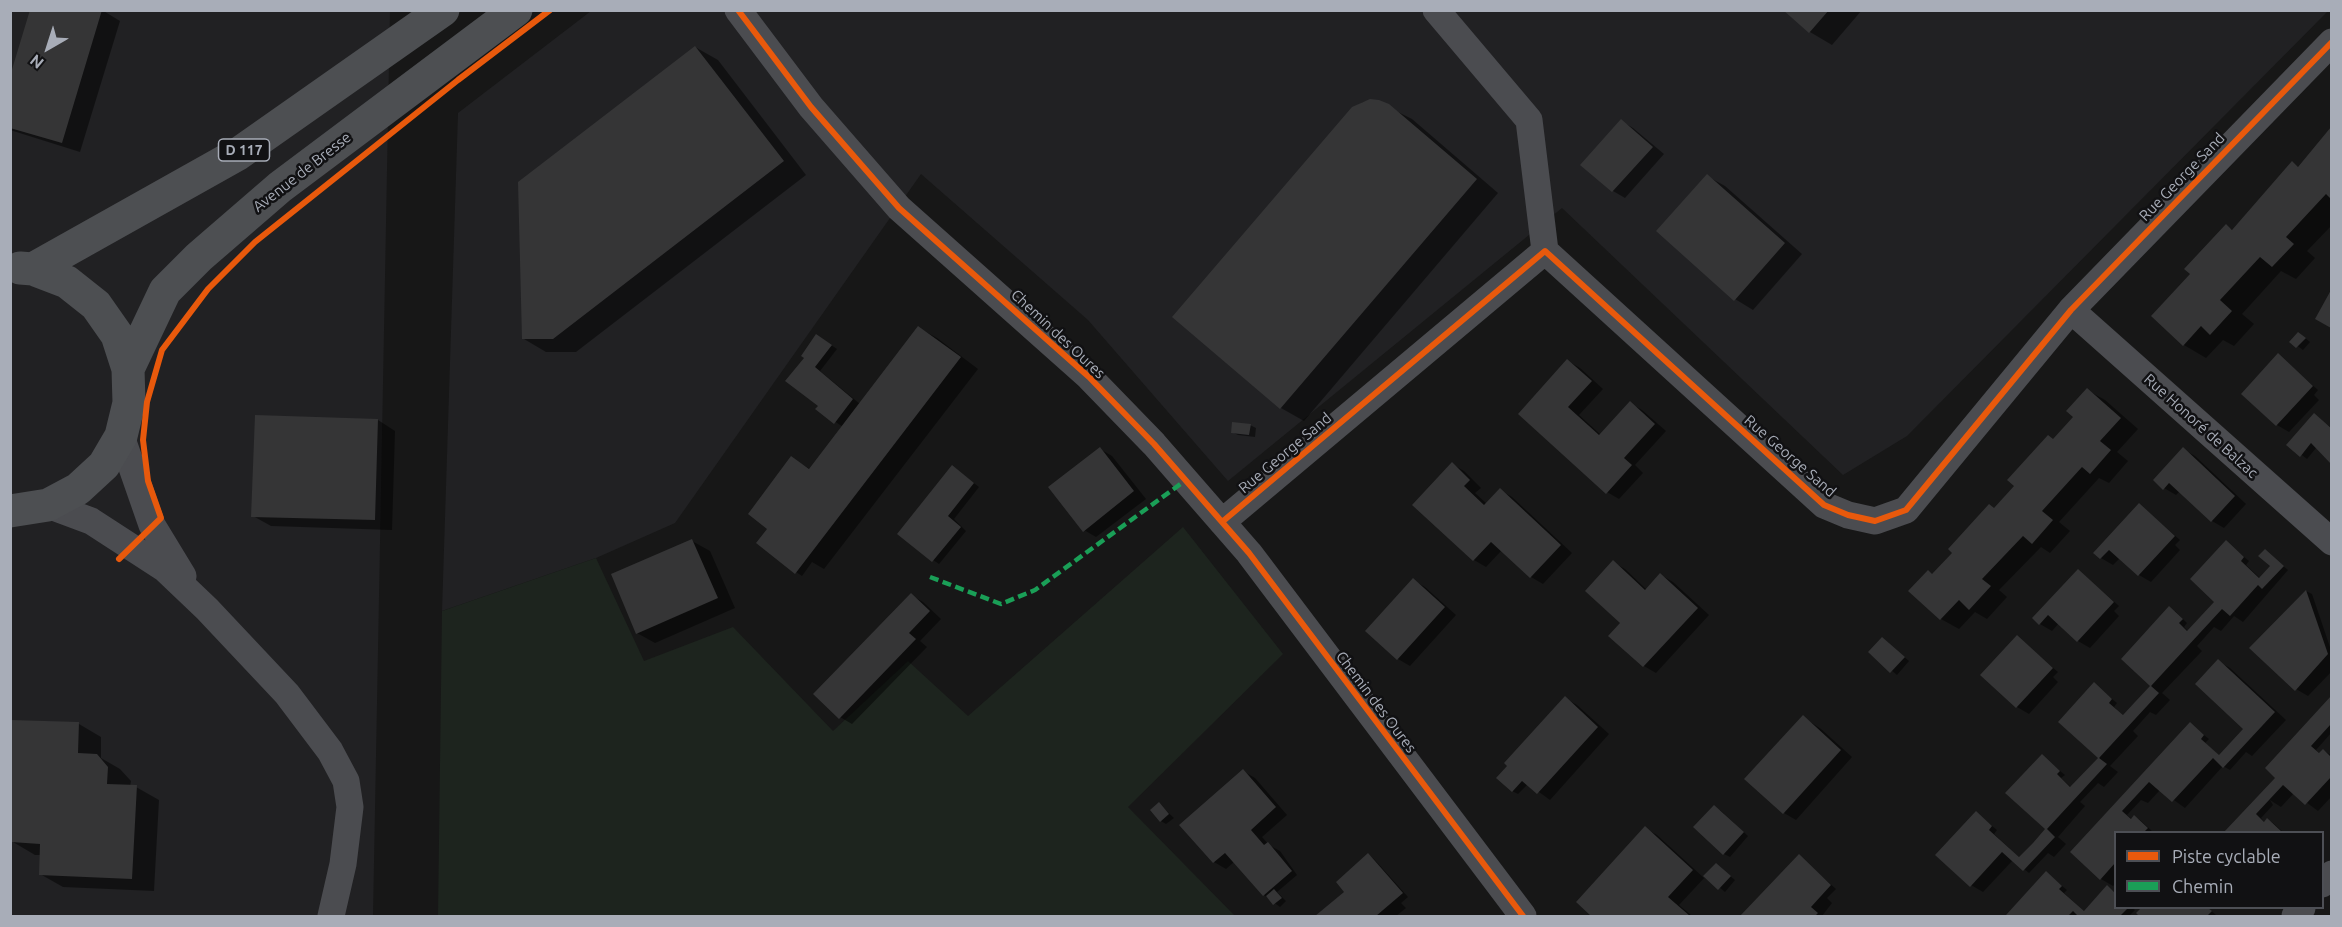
<!DOCTYPE html>
<meta charset="utf-8">
<style>
body{margin:0}
#map{position:relative;width:2342px;height:927px;overflow:hidden;background:#171717;font-family:Ubuntu,sans-serif}
canvas{display:block}
.frame{position:absolute;inset:0;border:12px solid #a8adb8;pointer-events:none}
.legend{position:absolute;left:2114px;top:831px;width:210px;height:78px;box-sizing:border-box;background:#111113;border:2px solid #4d4f55;margin:0;padding:8px 10px;list-style:none;font-size:18px;color:#a8adb8}
.legend li{display:flex;align-items:center;gap:12px;height:30px}
.legend b{width:30px;border:2px solid #4d4f55}
.north{position:absolute;left:18px;top:18px;width:60px;height:60px;-webkit-text-stroke:4px #111113;paint-order:stroke;rotate:219deg;font-size:16px;font-weight:700;line-height:24px;text-align:center;color:#a8adb8}
.north::after{content:'';display:block;margin:auto;width:21px;height:27px;background:#a8adb8;clip-path:polygon(50% 0,100% 100%,50% 72%,0 100%)}
</style>
<div id="map">
<canvas width="2342" height="927"></canvas>
<div class="frame"></div>
<ul class="legend">
<li><b style="height:8px;background:#e8590c"></b>Piste cyclable</li>
<li><b style="height:8px;background:#1a9f57"></b>Chemin</li>
</ul>
<div class="north">N</div>
</div>
<script>
const g = document.querySelector('canvas').getContext('2d');
g.lineJoin = 'round';
function fillPath(path, color) {
  g.fillStyle = color;
  g.fill(path, 'evenodd');
}
function shape(rows) {
  const path = new Path2D();
  for (const r of rows) {
    path.moveTo(r[0], r[1]);
    for (let i = 2; i < r.length; i += 2) path.lineTo(r[i], r[i + 1]);
  }
  return path;
}
function strokePath(path, color, width, dash) {
  g.strokeStyle = color;
  g.lineWidth = width;
  g.lineCap = dash ? 'butt' : 'round';
  g.setLineDash(dash || []);
  g.stroke(path);
}
function drawText(font, color, halo, rows, align = 'center') {
  g.font = font + ' Ubuntu,sans-serif';
  g.lineWidth = 5;
  g.setLineDash([]);
  g.textBaseline = 'middle';
  g.strokeStyle = halo;
  g.fillStyle = color;
  for (const [text, x, y, turn = 0] of rows) {
    g.save();
    g.translate(x, y);
    g.rotate((+turn || 0) * Math.PI / 180);
    g.textAlign = isNaN(turn) ? turn : align;
    if (halo) g.strokeText(text, 0, 0);
    g.fillText(text, 0, 0);
    g.restore();
  }
}
const built = shape([
 [10,11,390,11,373,916,11,916],
 [591,11,2328,11,1907,436,1843,475,1562,208,1228,481,1088,320,921,174,675,523,596,558,442,611,458,113]
]);
const green = shape([
 [1183,527,1283,654,1128,807,1235,916,438,916,442,611,596,558,644,661,733,627,833,731,908,661,968,716]
]);
const shadow = shape([
 [32,10,102,10,120,21,80,152,10,130,10,82],
 [1785,10,1862,10,1832,45,1810,32],
 [695,47,718,60,806,175,576,352,546,352,524,339],
 [1376,101,1412,119,1498,193,1304,421,1281,408,1353,108,1363,102],
 [1621,121,1633,128,1664,154,1625,198,1613,191,1582,165],
 [2332,129,2332,225,2307,251,2315,258,2296,279,2281,271,2242,314,2254,324,2234,346,2223,340,2206,358,2184,345,2192,274,2226,226,2233,230,2292,163,2299,168],
 [1707,176,1725,186,1802,254,1753,310,1735,299],
 [919,328,937,338,978,369,824,569,812,562,802,576,796,572,769,529,791,458,810,469,843,427,817,409,820,406,806,358,822,339,837,349,820,371,860,404],
 [2304,337,2310,342,2303,350,2291,341],
 [2278,355,2318,390,2314,395,2319,400,2289,432,2277,425,2243,394],
 [1568,361,1580,368,1603,389,1579,415,1601,435,1630,403,1642,410,1666,431,1635,465,1643,473,1619,499,1607,492,1520,414],
 [2087,390,2105,400,2138,429,2117,452,2128,461,2109,483,2099,478,2059,522,2070,531,2050,553,2041,547,1999,590,2007,597,1987,619,1975,612,1959,629,1941,619,1910,591,1933,575,1994,509,2075,417],
 [2314,415,2332,428,2332,462,2316,448,2307,459,2289,445],
 [378,420,395,431,392,530,271,526,253,516],
 [1250,425,1256,428,1255,437,1238,435,1232,432],
 [1100,449,1112,456,1146,499,1096,537,1084,530],
 [2183,449,2195,456,2246,504,2224,528,2212,521,2180,491,2176,495,2164,488],
 [1452,464,1464,471,1481,488,1475,493,1487,504,1500,490,1512,497,1572,553,1543,584,1531,577,1502,550,1486,567,1474,560],
 [953,467,979,487,954,519,966,531,939,564,920,551],
 [2140,505,2180,540,2175,545,2180,550,2151,582,2139,575,2120,558,2113,565,2101,558],
 [692,541,710,551,735,608,655,643,637,633],
 [2226,542,2249,561,2246,565,2260,578,2272,566,2265,551,2288,570,2243,622,2234,616,2221,631,2214,627,2197,646,2202,651,2162,693,2170,700,2156,715,2150,712,2133,731,2138,736,2110,766,2118,772,2104,787,2098,783,2080,802,2085,806,2058,837,2066,844,2054,857,2048,853,2029,873,2013,860,1983,892,1971,885,1976,813,1997,830,1994,834,2020,858,2047,829,2008,793,2042,756,2065,775,2061,778,2072,788,2100,758,2060,722,2094,684,2117,703,2114,707,2124,716,2136,703,2152,686,2123,659,2175,611,2187,623,2184,627,2189,632,2216,602],
 [1613,562,1625,569,1647,590,1661,575,1673,582,1709,615,1656,673,1644,666,1622,623],
 [2079,571,2119,606,2114,611,2119,616,2090,648,2078,641,2059,623,2052,631,2040,624],
 [1413,580,1425,587,1456,615,1410,666,1398,659],
 [2306,591,2312,594,2332,653,2332,671,2308,696,2296,689,2252,648],
 [911,595,923,602,941,619,920,641,927,647,852,724,840,717],
 [2017,637,2058,672,2053,677,2058,682,2029,714,2017,707],
 [1883,639,1909,661,1897,675,1870,652],
 [2218,661,2230,668,2286,720,2252,756,2246,752,2230,770,2223,766,2185,808,2160,790,2148,803,2141,800,2127,815,2132,819,2135,817,2140,820,2153,832,2116,832,2116,883,2113,886,2101,879,2072,852,2190,724,2209,739,2205,743,2220,756,2246,729],
 [1565,698,1577,705,1609,734,1550,800,1528,784,1518,794,1512,791],
 [2332,698,2332,732,2316,750,2320,754,2323,750,2332,756,2332,796,2318,811,2294,793,2281,807,2270,800,2273,805,2261,818,2265,823,2268,820,2273,823,2283,832,2226,832,2277,778,2267,768],
 [1803,717,1821,729,1852,757,1796,820,1784,813],
 [10,721,79,724,101,737,101,758,120,769,131,781,130,787,136,787,159,800,154,891,63,887,40,874,41,855,35,855,13,842,13,824,10,824],
 [1243,771,1255,778,1287,815,1262,837,1269,845,1280,851,1297,875,1277,892,1286,901,1280,907,1264,895,1234,862,1226,869,1214,862,1182,825],
 [1159,804,1174,818,1166,824,1161,821],
 [1720,810,1748,836,1730,857,1724,854],
 [1645,828,1657,835,1704,878,1716,865,1735,880,1725,892,1706,876,1679,905,1692,916,1593,916,1578,902],
 [1369,855,1374,859,1408,897,1401,903,1406,908,1396,916,1317,916,1346,891],
 [1799,856,1836,889,1827,898,1832,903,1822,916,1742,916],
 [2046,873,2067,890,2064,893,2085,912,2107,887,2116,893,2116,908,2132,908,2135,910,2129,916,2010,916,2008,914],
 [2143,908,2208,908,2216,915,2141,916,2138,913]
]);
const building = shape([
 [30,10,102,10,62,143,10,128,10,76],
 [1783,10,1829,10,1809,33],
 [695,46,784,161,553,339,522,339,518,182],
 [1370,99,1379,100,1389,104,1477,179,1280,409,1172,317,1352,107],
 [1621,119,1653,147,1612,192,1580,165],
 [2331,127,2331,199,2326,194,2286,237,2294,244,2272,267,2260,257,2220,300,2232,311,2210,335,2201,326,2183,346,2151,316,2190,274,2184,269,2226,224,2232,230,2292,161,2298,167],
 [1707,174,1785,243,1734,301,1656,231],
 [2331,290,2331,328,2315,319],
 [918,326,961,357,795,574,756,543,767,529,748,514,791,456,809,469],
 [2298,332,2306,338,2296,348,2289,342],
 [816,334,832,345,815,367,853,399,834,424,815,409,818,406,785,381,804,358,801,356],
 [2278,353,2313,386,2276,426,2241,394],
 [1567,359,1592,381,1568,407,1599,435,1630,401,1655,424,1624,458,1632,465,1606,494,1518,414],
 [2087,388,2121,418,2100,441,2111,450,2090,474,2082,467,2042,511,2053,520,2032,544,2023,536,1982,579,1991,586,1969,610,1959,600,1940,620,1908,591,1928,570,1932,574,1952,553,1948,549,1989,504,1994,508,2014,486,2007,480,2048,435,2053,439,2073,417,2066,411],
 [2314,413,2331,428,2331,464,2311,443,2300,457,2286,445],
 [255,415,378,419,375,520,251,517],
 [1232,422,1251,424,1249,435,1231,433],
 [1100,447,1134,491,1083,532,1048,487],
 [2183,447,2235,496,2211,522,2169,483,2163,490,2153,480],
 [1452,462,1470,480,1464,486,1484,505,1500,488,1561,545,1530,578,1491,542,1473,561,1412,505],
 [952,465,974,483,948,516,961,527,932,562,897,534],
 [2139,503,2175,536,2138,576,2109,550,2100,559,2093,553],
 [692,539,718,598,636,634,611,574],
 [2226,540,2244,557,2241,561,2259,578,2270,566,2258,556,2265,549,2284,566,2262,589,2258,585,2230,616,2222,609,2151,686,2159,693,2099,758,2107,764,2047,829,2055,837,2023,871,2002,852,1970,887,1935,855,1976,811,1992,826,1989,830,2019,857,2033,843,2045,829,2005,793,2042,754,2060,771,2057,774,2070,787,2098,758,2058,722,2094,682,2112,699,2109,703,2123,715,2135,702,2150,686,2121,659,2169,606,2183,619,2179,623,2187,631,2214,602,2190,579],
 [1613,560,1645,590,1660,573,1698,608,1643,667,1608,636,1620,623,1585,591],
 [2078,569,2114,602,2077,642,2048,615,2039,625,2032,618],
 [1413,578,1445,607,1397,660,1365,631],
 [2306,590,2328,654,2295,691,2249,648],
 [911,593,930,611,909,633,916,639,839,719,813,694],
 [2017,635,2053,668,2016,708,1980,675],
 [1882,637,1905,657,1890,673,1868,652],
 [2218,659,2275,712,2223,768,2213,758,2172,802,2149,782,2122,811,2131,819,2134,815,2148,828,2144,832,2115,832,2115,863,2100,880,2070,852,2190,722,2204,735,2201,739,2219,755,2243,729,2195,684],
 [1565,696,1598,727,1537,794,1522,781,1512,792,1496,778,1507,766,1504,763],
 [2331,696,2331,724,2311,746,2319,753,2323,749,2331,757,2331,777,2305,805,2283,785,2256,814,2264,822,2267,818,2281,831,2280,832,2224,832,2275,778,2265,768],
 [1803,715,1841,750,1783,814,1744,779],
 [10,720,79,722,78,753,97,754,108,767,107,784,137,785,132,879,39,875,40,844,11,842],
 [1243,769,1276,807,1251,830,1264,845,1268,842,1292,871,1263,896,1225,853,1213,863,1179,825],
 [1159,802,1169,814,1160,822,1150,810],
 [1714,805,1744,832,1723,855,1693,827],
 [1645,826,1693,870,1668,897,1690,916,1591,916,1576,902],
 [1368,853,1403,893,1376,916,1315,916,1344,892,1336,882],
 [1799,854,1831,885,1811,907,1818,913,1815,916,1740,916],
 [1716,863,1731,876,1718,890,1703,876],
 [2046,871,2062,886,2059,889,2084,911,2107,885,2115,893,2115,908,2128,908,2120,916,2078,916,2073,911,2068,916,2008,916,2006,915],
 [1274,889,1282,898,1273,905,1266,896],
 [2141,908,2208,908,2212,911,2207,916,2139,916,2136,913]
]);
const street = shape([
 [738,10,811,107,899,208,1089,377,1154,444,1249,553,1523,916],
 [1436,10,1529,120,1545,251],
 [2071,310,2332,542],
 [121,436,152,525,183,576],
 [48,505,91,521,165,569,207,609,287,694,330,751,346,781,350,807,343,864,331,916],
 [1222,522,1545,251,1824,505,1848,515,1875,521,1906,510,2071,310,2332,42],
 [2322,884,2332,874],
 [2295,916,2302,908]
]);
const primary = shape([
 [33,269,238,154,443,10],
 [128,369,165,291,199,257,280,187,516,10],
 [10,511,48,505,78,489,104,465,121,436,129,403,128,369,117,335,96,305,67,282,33,269,20,268]
]);
const quiet = shape([
 [930,577,1001,604,1035,590,1186,480]
]);
const cycleway = shape([
 [738,10,811,107,899,208,1089,377,1154,444,1249,553,1523,916],
 [1222,522,1545,251,1824,505,1848,515,1875,521,1906,510,2071,310,2332,42],
 [119,559,161,518,148,481,143,440,147,402,162,350,208,289,255,242,458,80,550,10]
]);
const shields = [
 [244,150,51]
];
const shieldNames = [
 ["D 117",244,150]
];
const streetNames = [
 ["Avenue de Bresse",302,172,-38],
 ["Rue George Sand",2182,177,-46],
 ["Chemin des Oures",1058,334,43],
 ["Rue Honoré de Balzac",2201,426,42],
 ["Rue George Sand",1285,453,-40],
 ["Rue George Sand",1790,456,41],
 ["Chemin des Oures",1376,702,53]
];
fillPath(built, '#212123');
fillPath(green, '#1d241e');
fillPath(shadow, '#0007');
fillPath(building, '#353536');
strokePath(street, '#4b4c50', 27);
strokePath(primary, '#4d4f52', 33);
strokePath(quiet, '#1a9f57', 4.5, [9, 4.5]);
strokePath(cycleway, '#e8590c', 6);
for (const [x, y, w] of shields) {
  const box = new Path2D();
  box.roundRect(x - w / 2, y - 11, w, 22, 4.5);
  g.fillStyle = '#111113';
  g.fill(box);
  strokePath(box, '#a8adb8', 1.5);
}
drawText('bold 14px', '#a8adb8', null, shieldNames);
drawText('15px', '#a8adb8', '#111113', streetNames);
</script>
